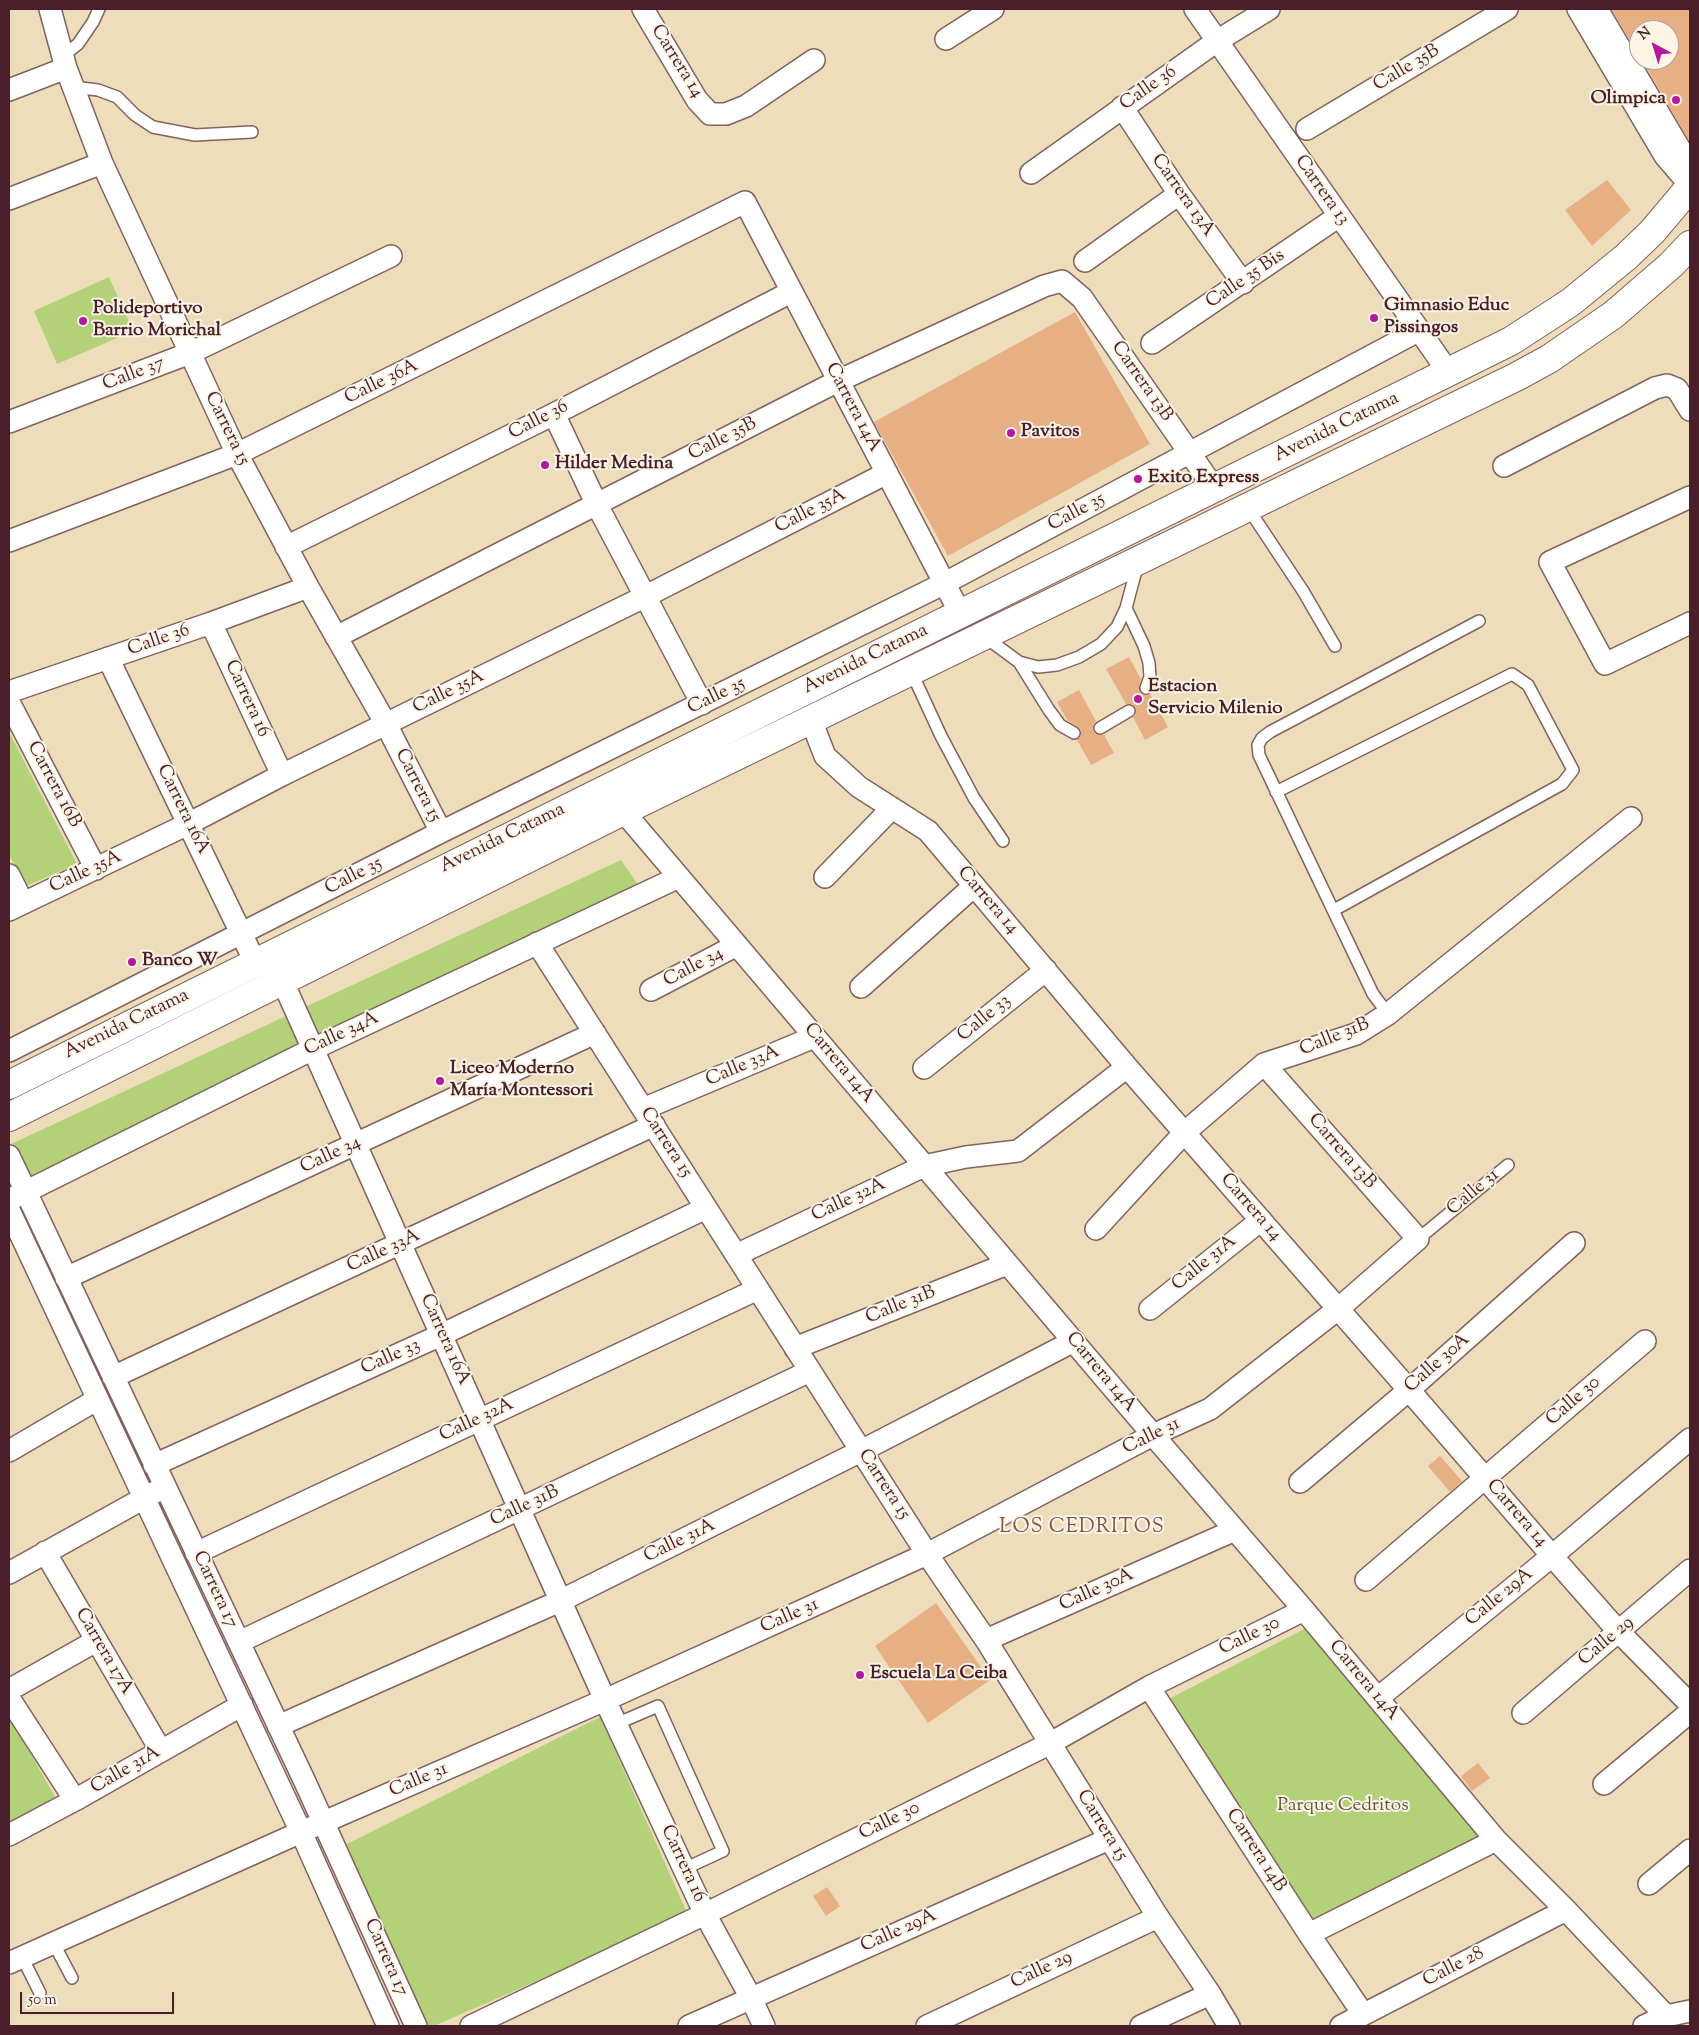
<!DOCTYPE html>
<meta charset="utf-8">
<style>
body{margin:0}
#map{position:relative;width:1699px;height:2035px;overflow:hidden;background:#edb;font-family:"Sorts Mill Goudy",serif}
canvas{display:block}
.frame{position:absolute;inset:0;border:10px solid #4a1f2b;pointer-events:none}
.north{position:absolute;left:1629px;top:20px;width:50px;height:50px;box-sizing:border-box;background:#fcf5e5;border:1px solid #b59f9b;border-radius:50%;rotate:321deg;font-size:14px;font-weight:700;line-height:20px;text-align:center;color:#4a1f2b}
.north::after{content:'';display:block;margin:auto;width:18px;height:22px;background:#b5179e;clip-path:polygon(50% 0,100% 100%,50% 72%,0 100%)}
.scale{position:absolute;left:20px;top:1992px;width:154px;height:22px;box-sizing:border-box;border:2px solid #4a1f2b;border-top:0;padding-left:6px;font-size:15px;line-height:18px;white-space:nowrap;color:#4a1f2b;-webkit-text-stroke:4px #fcf5e5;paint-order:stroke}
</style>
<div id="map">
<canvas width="1699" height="2035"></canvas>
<div class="frame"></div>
<div class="north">N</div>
<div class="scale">50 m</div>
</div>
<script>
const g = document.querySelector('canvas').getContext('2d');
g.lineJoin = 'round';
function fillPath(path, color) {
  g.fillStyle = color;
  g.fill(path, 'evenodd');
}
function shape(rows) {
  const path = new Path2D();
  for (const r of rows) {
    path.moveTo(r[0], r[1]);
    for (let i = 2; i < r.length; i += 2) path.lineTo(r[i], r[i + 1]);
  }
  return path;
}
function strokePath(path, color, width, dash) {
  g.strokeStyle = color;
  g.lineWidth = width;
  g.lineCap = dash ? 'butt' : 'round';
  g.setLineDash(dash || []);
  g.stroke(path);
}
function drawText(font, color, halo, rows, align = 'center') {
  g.font = font + ' "Sorts Mill Goudy",serif';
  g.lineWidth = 4;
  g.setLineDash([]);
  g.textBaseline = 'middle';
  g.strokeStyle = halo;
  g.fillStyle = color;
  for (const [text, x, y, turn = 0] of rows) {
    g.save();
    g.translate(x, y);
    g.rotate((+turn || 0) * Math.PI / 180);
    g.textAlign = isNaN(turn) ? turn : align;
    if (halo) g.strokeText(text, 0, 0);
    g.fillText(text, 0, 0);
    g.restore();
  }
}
const green = shape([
 [109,277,133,331,57,364,34,311],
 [9,732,77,864,26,886,9,855],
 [621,860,639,886,27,1178,9,1145],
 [1312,1625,1496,1839,1310,1930,1161,1703],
 [9,1716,58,1802,9,1828],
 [600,1717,688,1915,434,2026,421,2026,356,1878,347,1844]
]);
const building = shape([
 [1611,9,1690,9,1690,142,1642,60,1669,60,1669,30,1639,30,1639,55],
 [1607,180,1631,210,1592,246,1565,210],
 [1075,312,1150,444,948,556,874,422],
 [1129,657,1141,679,1139,686,1140,692,1144,695,1150,694,1168,727,1145,740,1133,717,1136,714,1136,708,1132,704,1126,704,1106,669],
 [1079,690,1096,721,1093,725,1093,731,1097,735,1104,735,1114,753,1091,765,1077,740,1081,736,1081,730,1067,720,1057,702],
 [1440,1456,1462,1481,1450,1492,1428,1466],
 [936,1603,990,1680,928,1723,875,1646],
 [1478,1763,1490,1778,1472,1791,1461,1776],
 [827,1887,840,1906,826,1916,813,1896]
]);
const lane = shape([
 [63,56,78,44,93,22,99,9],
 [73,87,98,90,117,97,135,115,153,127,195,135,252,132],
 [1248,508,1303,591,1335,646],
 [1126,608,1144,646,1149,663,1150,677,1146,688],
 [985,637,1019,662,1038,667,1057,665,1079,657,1101,644,1117,627,1126,608,1138,563],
 [1019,662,1049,710,1060,725,1074,733],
 [911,671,941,736,974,798,1003,841],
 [1100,728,1129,711],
 [1276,792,1512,674,1528,685,1573,770,1562,784,1334,910],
 [1388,1014,1373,994,1259,755,1258,745,1262,738,1270,732,1479,621],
 [1418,1239,1508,1165],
 [616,1724,658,1706,723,1851,684,1869],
 [53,1942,72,1978],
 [22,1957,40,1993]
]);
const street = shape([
 [50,9,66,68,102,163,237,454,308,587,386,724,441,832],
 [643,9,697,100,710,114,726,114,746,106,814,60],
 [1195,9,1449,373],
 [1578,9,1665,156,1690,185],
 [1597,9,1680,149,1689,179],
 [946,39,993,9],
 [9,90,66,68],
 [1122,107,1179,194,1243,283],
 [1307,129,1507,9],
 [1031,173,1217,41,1269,9],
 [9,199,102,163],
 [1085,261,1179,194],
 [1152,343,1339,216],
 [554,414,597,505,702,704],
 [9,422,190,353,391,256],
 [1504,466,1655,388,1667,385,1677,389,1690,410],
 [1690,497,1550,562,1605,664,1690,623],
 [9,541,237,454,745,202,960,613],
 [286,547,554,414,791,292],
 [211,623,282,775],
 [336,637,838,381,1044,286,1062,281,1082,298,1214,488],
 [108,658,255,962],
 [9,692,211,623,308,587],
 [9,702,96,869],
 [811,720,825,756,859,787,928,831,1127,1067,1409,1390,1552,1556,1619,1632,1690,1704],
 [623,811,1153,1435,1304,1610,1496,1840,1566,1910,1666,2016],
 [9,875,23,903],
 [825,877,892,808],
 [9,910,188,824,282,775,644,597,887,473],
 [537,943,927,1554,986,1640,1158,1917,1210,1994,1229,2026],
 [282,980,605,1700,705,1914,751,1998,764,2026],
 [861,987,974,886],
 [651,990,737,945],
 [9,1051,441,832,945,583,1418,331],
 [924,1068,1046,970],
 [643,1109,814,1037],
 [9,1156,305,1782,416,2026],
 [13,1198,313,1049,679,877],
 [9,1210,301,1832,388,2026],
 [1096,1229,1184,1133,1264,1064,1356,1034,1388,1014,1631,818],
 [736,1255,924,1166,966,1157,1018,1151,1127,1067],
 [66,1278,595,1033],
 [1150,1309,1261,1220],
 [795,1348,1007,1264],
 [113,1377,654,1125],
 [9,1451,98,1399],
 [154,1465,441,1335,706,1208],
 [1300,1482,1409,1390,1574,1243],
 [45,1552,161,1751],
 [196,1553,758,1289],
 [9,1573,155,1492],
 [1366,1580,1645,1341],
 [986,1640,1235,1530],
 [239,1642,810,1371],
 [1149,1687,1309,1934,1363,2014],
 [9,1690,96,1641],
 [9,1698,75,1800],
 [1378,1698,1552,1556,1690,1439],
 [1523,1713,1690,1570],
 [278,1726,560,1601,861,1451,1074,1341],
 [1604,1784,1690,1712],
 [9,1835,75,1800,242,1705],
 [1649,1884,1690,1850],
 [1309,1934,1496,1840],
 [9,1963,301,1832,605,1700,927,1554,1153,1435,1210,1409,1338,1309,1418,1239,1264,1064],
 [471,2026,705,1914,1049,1744,1149,1687,1304,1610],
 [689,2026,1109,1839],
 [927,2026,1158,1917],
 [1141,2026,1210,1994],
 [1341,2026,1566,1910],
 [1644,2026,1666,2016,1690,2011]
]);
const secondary = shape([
 [9,1085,1511,341,1571,302,1626,257,1652,232,1690,187],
 [9,1117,623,811,1516,377,1549,359,1613,315,1671,265,1690,245]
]);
const markers = [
 [1676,100,5,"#b5179e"],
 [1374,318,5,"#b5179e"],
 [83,321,5,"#b5179e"],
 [1011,433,5,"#b5179e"],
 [545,465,5,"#b5179e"],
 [1138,479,5,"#b5179e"],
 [1138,699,5,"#b5179e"],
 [132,962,5,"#b5179e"],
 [440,1081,5,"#b5179e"],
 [860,1675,5,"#b5179e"]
];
const streetNames = [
 ["Carrera 14",676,62,58],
 ["Calle 35B",1407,69,-31],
 ["Calle 36",1149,89,-35],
 ["Carrera 13",1321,191,55],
 ["Carrera 13A",1182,196,55],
 ["Calle 35 Bis",1246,280,-34],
 ["Calle 37",134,375,-21],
 ["Carrera 13B",1141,382,55],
 ["Calle 36A",382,383,-26],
 ["Carrera 14A",852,408,62],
 ["Calle 36",539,421,-27],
 ["Avenida Catama",1337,428,-26],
 ["Carrera 15",226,429,64],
 ["Calle 35B",723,440,-27],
 ["Calle 35A",811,512,-27],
 ["Calle 35",1077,513,-28],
 ["Calle 36",159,641,-19],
 ["Avenida Catama",866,660,-26],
 ["Calle 35A",449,693,-26],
 ["Calle 35",717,697,-26],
 ["Carrera 16",246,699,65],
 ["Carrera 16B",53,785,62],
 ["Carrera 15",417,786,63],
 ["Carrera 16A",182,810,64],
 ["Avenida Catama",503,839,-26],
 ["Calle 35A",86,873,-25],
 ["Calle 35",354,877,-27],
 ["Carrera 14",987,901,49],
 ["Calle 34",694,968,-28],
 ["Calle 33",985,1019,-39],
 ["Avenida Catama",127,1025,-26],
 ["Calle 34A",342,1035,-25],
 ["Calle 31B",1335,1038,-22],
 ["Carrera 14A",838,1064,50],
 ["Calle 33A",743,1067,-23],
 ["Carrera 15",665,1143,57],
 ["Carrera 13B",1341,1152,49],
 ["Calle 34",331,1156,-25],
 ["Calle 31",1474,1193,-40],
 ["Calle 32A",849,1201,-25],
 ["Carrera 14",1250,1208,49],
 ["Calle 33A",384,1252,-25],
 ["Calle 31A",1205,1264,-39],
 ["Calle 31B",901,1306,-22],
 ["Carrera 16A",444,1340,66],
 ["Calle 33",391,1358,-24],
 ["Calle 30A",1438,1364,-41],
 ["Carrera 14A",1100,1373,50],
 ["Calle 30",1574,1402,-41],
 ["Calle 32A",477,1421,-25],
 ["Calle 31",1152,1437,-26],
 ["Carrera 15",883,1485,57],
 ["Calle 31B",525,1507,-25],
 ["Carrera 14",1516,1514,49],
 ["Calle 31A",680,1542,-26],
 ["Carrera 17",214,1590,65],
 ["Calle 30A",1097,1591,-24],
 ["Calle 29A",1500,1598,-39],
 ["Calle 31",790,1617,-24],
 ["Calle 30",1250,1637,-26],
 ["Calle 29",1607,1642,-40],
 ["Carrera 17A",103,1652,60],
 ["Carrera 14A",1363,1681,50],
 ["Calle 31A",126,1771,-30],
 ["Calle 31",419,1781,-23],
 ["Calle 30",890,1822,-26],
 ["Carrera 15",1101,1826,58],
 ["Carrera 14B",1255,1851,57],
 ["Carrera 16",682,1864,65],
 ["Calle 29A",899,1932,-24],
 ["Carrera 17",385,1958,66],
 ["Calle 28",1454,1968,-27],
 ["Calle 29",1042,1971,-25]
];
const poiNames = [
 ["Olimpica",1666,100,"right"],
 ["Gimnasio Educ",1384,307],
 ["Pissingos",1384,329],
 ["Polideportivo",93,310],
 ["Barrio Morichal",93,332],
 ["Pavitos",1021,433],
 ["Hilder Medina",555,465],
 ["Exito Express",1148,479],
 ["Estacion",1148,688],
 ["Servicio Milenio",1148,710],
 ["Banco W",142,962],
 ["Liceo Moderno",450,1070],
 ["María Montessori",450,1092],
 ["Escuela La Ceiba",870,1675]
];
const parkNames = [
 ["Parque Cedritos",1343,1807]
];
const neighbourhoodNames = [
 ["LOS CEDRITOS",1082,1529]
];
fillPath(green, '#b2d178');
fillPath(building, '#e7b084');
strokePath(lane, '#83625d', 14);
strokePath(street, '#83625d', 24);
strokePath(secondary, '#83625d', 30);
strokePath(lane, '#fff', 11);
strokePath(street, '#fff', 21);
strokePath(secondary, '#fff', 28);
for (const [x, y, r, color] of markers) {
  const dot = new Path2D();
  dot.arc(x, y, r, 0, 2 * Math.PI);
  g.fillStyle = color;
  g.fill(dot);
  strokePath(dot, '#fcf5e5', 2);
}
drawText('19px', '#4a1f2b', '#fcf5e5', streetNames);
drawText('bold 19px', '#4a1f2b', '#fcf5e5', poiNames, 'left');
drawText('19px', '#695442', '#fcf5e5', parkNames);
g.letterSpacing = '1px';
drawText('20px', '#81524a', '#fcf5e5', neighbourhoodNames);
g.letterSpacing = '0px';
</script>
